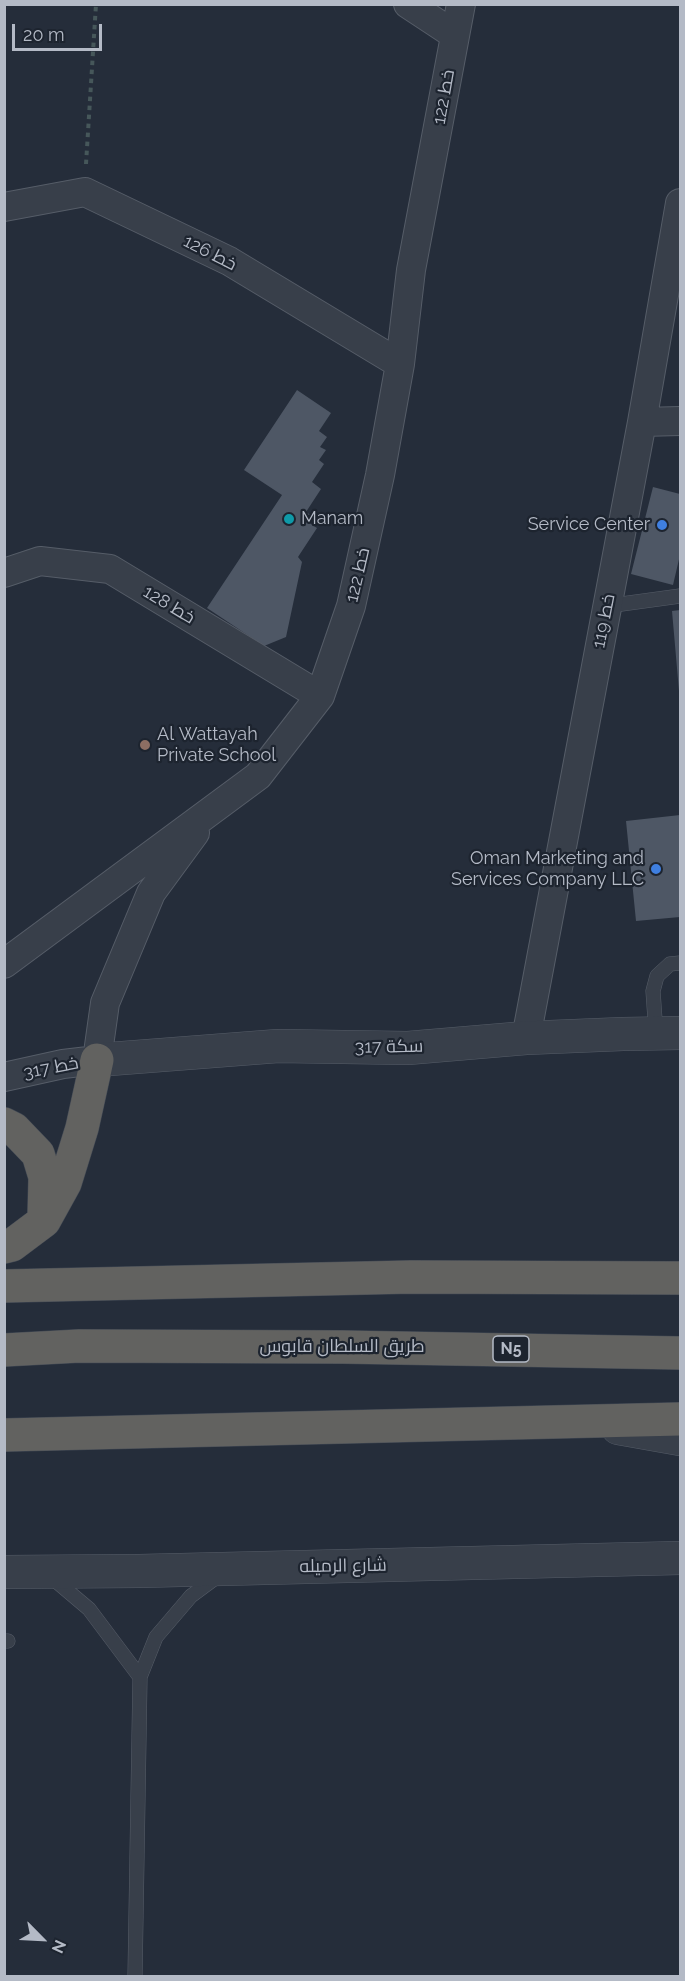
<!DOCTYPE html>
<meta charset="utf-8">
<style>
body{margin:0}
#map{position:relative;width:685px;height:1981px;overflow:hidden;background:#252d3a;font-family:Raleway,sans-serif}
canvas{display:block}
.frame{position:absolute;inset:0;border:6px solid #b4bac6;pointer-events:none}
.north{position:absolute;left:12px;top:1909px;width:60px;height:60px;-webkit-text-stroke:4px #1d242f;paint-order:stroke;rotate:114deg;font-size:16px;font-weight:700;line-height:24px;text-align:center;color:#b4bac6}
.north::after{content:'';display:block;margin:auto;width:21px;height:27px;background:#b4bac6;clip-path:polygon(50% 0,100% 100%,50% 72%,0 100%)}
.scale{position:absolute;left:12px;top:24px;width:90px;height:27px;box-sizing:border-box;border:3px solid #b4bac6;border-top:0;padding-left:8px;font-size:18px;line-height:21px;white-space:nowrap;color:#b4bac6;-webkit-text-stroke:4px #1d242f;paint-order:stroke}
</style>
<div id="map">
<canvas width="685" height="1981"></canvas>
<div class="frame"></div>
<div class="north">N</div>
<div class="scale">20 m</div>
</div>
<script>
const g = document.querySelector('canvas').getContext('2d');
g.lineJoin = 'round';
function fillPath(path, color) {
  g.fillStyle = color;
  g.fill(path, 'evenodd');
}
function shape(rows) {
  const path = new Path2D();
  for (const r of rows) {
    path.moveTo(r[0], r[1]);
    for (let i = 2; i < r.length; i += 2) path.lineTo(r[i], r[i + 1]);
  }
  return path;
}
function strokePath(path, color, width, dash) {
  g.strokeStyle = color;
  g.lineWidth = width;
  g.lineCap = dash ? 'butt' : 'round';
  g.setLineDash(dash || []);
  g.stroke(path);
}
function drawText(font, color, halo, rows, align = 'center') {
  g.font = font + ' Raleway,Cairo,sans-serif';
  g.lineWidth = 4.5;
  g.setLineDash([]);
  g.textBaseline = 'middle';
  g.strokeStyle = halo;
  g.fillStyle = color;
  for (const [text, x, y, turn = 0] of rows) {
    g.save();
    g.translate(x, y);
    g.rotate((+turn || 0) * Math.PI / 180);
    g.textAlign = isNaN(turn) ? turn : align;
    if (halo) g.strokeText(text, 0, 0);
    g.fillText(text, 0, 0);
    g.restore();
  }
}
const building = shape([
 [297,390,331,413,319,431,327,437,320,447,326,450,319,460,324,464,312,482,321,489,306,512,312,516,308,522,317,528,298,557,302,562,286,637,264,646,207,608,282,495,244,470],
 [653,487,680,494,680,555,673,585,631,574],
 [680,610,680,691,679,691,672,611],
 [680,815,680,917,636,921,626,821]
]);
const path = shape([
 [86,164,96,4]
]);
const service = shape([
 [607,606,680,596],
 [656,1034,653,991,657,976,670,964,680,963],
 [50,1576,89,1609,140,1677],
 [4,1641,8,1641],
 [135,1976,140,1677,156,1637,191,1596,218,1576]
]);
const minor = shape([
 [408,4,455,35],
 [4,207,85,192,229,261,400,364],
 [642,422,680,421],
 [4,573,40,561,110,569,320,696],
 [4,964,258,776,320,696,351,606,380,475,400,364,411,270,461,4],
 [526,1038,642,422,680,203],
 [4,1077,63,1064,97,1060,105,1003,151,893,195,833]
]);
const tertiary = shape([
 [97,1060,278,1046,408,1048,526,1038,623,1034,680,1033],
 [618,1428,680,1439],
 [4,1572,139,1571,680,1558]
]);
const trunk = shape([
 [4,1124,14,1129,38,1154,45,1177,44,1217],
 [4,1247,12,1245,44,1221,65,1183,82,1128,97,1060],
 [4,1286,411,1277,680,1278],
 [4,1350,79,1346,342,1347,680,1353],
 [4,1435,680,1419]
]);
const markers = [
 [289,519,6,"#0f9aa8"],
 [662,525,6,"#3f7fe0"],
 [145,745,6,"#8d6e63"],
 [656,869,6,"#3f7fe0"]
];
const shields = [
 [511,1349,36]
];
const shieldNames = [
 ["N5",511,1349]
];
const streetNames = [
 ["خط 122",444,97,-80],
 ["خط 126",210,253,27],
 ["خط 122",358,575,-77],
 ["خط 128",169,605,31],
 ["خط 119",604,621,-79],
 ["سكة 317",389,1047,-1],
 ["خط 317",51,1068,-11],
 ["طريق السلطان قابوس",342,1347],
 ["شارع الرميله",343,1566,-1]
];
const poiNames = [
 ["Manam",301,519],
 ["Service Center",650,525,"right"],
 ["Al Wattayah",157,735],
 ["Private School",157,756],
 ["Oman Marketing and",644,859,"right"],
 ["Services Company LLC",644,880,"right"]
];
fillPath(building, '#4e5765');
strokePath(service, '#565d68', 15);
strokePath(minor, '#565d68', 30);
strokePath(tertiary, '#565d68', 34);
strokePath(trunk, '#434a55', 34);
strokePath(path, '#46575a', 4, [4.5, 4.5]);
strokePath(service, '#383f4a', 14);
strokePath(minor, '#383f4a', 28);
strokePath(tertiary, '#383f4a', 33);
strokePath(trunk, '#626260', 33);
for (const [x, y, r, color] of markers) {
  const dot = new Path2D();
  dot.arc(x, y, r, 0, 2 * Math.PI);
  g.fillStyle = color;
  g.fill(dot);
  strokePath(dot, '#1d242f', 2);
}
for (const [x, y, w] of shields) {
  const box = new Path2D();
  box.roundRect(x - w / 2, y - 13, w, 26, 4.5);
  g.fillStyle = '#1d242f';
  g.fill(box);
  strokePath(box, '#b4bac6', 1.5);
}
drawText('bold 16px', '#b4bac6', null, shieldNames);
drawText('18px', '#b4bac6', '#1d242f', streetNames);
drawText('18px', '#b4bac6', '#1d242f', poiNames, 'left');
</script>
